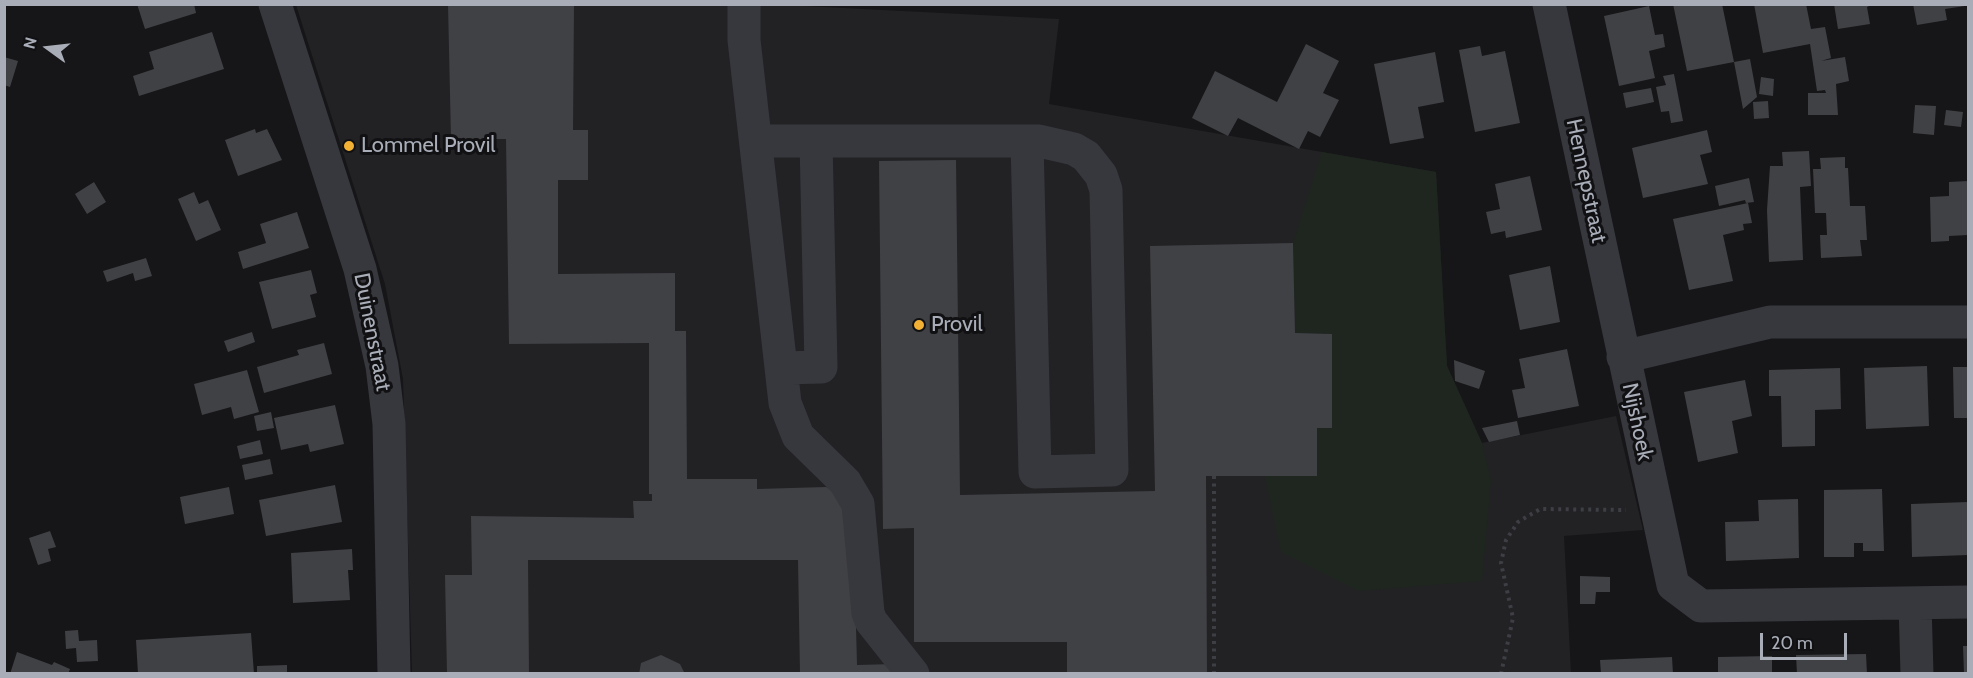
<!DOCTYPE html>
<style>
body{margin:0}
#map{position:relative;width:1973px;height:678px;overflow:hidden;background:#161618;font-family:Cabin,sans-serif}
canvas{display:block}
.frame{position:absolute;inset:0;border:6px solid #a8adb8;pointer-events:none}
.north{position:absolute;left:18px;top:18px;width:60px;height:60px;-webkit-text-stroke:4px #111113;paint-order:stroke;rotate:285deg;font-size:16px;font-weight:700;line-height:24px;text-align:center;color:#a8adb8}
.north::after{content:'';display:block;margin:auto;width:21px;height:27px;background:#a8adb8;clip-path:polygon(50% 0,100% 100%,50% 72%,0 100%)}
.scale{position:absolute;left:1760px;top:633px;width:87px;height:27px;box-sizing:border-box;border:3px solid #a8adb8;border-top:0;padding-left:8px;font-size:18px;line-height:21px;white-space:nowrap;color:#a8adb8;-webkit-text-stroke:4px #111113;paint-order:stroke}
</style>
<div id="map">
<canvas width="1973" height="678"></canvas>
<div class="frame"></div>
<div class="north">N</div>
<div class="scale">20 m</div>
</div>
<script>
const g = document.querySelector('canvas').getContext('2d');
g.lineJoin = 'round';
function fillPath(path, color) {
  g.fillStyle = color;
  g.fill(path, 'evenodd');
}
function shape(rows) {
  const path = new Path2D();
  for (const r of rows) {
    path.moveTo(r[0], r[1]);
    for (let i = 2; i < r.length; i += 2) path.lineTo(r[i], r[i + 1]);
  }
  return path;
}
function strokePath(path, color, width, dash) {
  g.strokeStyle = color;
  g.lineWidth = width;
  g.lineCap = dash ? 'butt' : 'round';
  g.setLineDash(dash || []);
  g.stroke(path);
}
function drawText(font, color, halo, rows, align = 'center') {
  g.font = font + ' Cabin,sans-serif';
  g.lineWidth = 6;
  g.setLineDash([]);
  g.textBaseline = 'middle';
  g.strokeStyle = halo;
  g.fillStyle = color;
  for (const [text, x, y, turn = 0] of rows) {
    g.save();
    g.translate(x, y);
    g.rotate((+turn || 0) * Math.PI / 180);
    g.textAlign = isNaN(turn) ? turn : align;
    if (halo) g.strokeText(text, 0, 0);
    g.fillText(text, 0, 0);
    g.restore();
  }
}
const built = shape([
 [765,4,1059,19,1049,104,1436,172,1447,366,1482,443,1616,416,1643,530,1564,536,1571,673,412,673,403,379,385,284,296,5]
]);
const green = shape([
 [1322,152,1436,172,1447,366,1482,443,1491,480,1482,581,1359,591,1281,552,1265,476,1317,476,1317,428,1332,428,1332,334,1295,333,1293,243]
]);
const building = shape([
 [137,4,194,4,196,13,145,29],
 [448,4,574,4,573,130,588,130,588,180,558,180,558,274,675,273,675,331,686,331,687,479,757,479,757,489,826,487,847,495,853,512,857,665,894,664,894,674,800,674,798,560,528,560,529,674,447,674,445,575,472,575,471,516,634,518,633,501,652,501,652,494,649,494,649,343,509,344,506,139,451,139],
 [1673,4,1722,4,1734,62,1687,71],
 [1754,4,1806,4,1811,29,1825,27,1831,58,1821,61,1845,57,1849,81,1836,84,1838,115,1808,115,1808,93,1826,93,1825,90,1817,91,1810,44,1763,53],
 [1834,4,1873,4,1867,7,1870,24,1838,29],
 [1913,4,1965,4,1965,6,1945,9,1947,20,1917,25],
 [1649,6,1655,35,1663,34,1665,47,1649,51,1655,78,1619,86,1604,16],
 [212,32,224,69,139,96,133,76,154,69,149,52],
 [1306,44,1339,61,1323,93,1339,100,1320,137,1308,131,1299,149,1238,118,1228,136,1192,118,1215,71,1277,102],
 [1480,46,1482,56,1505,51,1520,123,1475,132,1459,50],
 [1435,52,1444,102,1418,107,1424,138,1390,144,1374,64],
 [4,57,18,61,10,87,4,85],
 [1750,59,1757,97,1743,109,1734,62],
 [1674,74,1683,121,1671,123,1669,111,1661,112,1656,87,1666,85,1663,76],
 [1761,77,1774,79,1773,96,1759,94],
 [1651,88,1654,102,1626,108,1623,93],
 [1768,101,1769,118,1754,119,1753,102],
 [1915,105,1936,106,1934,135,1913,133],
 [1946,110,1963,112,1961,127,1944,125],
 [255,129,256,133,267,129,282,160,238,176,225,140],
 [1707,130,1712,152,1700,155,1708,184,1643,198,1632,148],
 [1809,151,1811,186,1800,187,1803,260,1769,262,1767,210,1770,166,1783,166,1782,152],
 [1845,157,1845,168,1848,168,1850,206,1865,206,1867,240,1860,240,1862,256,1821,258,1820,235,1827,235,1826,213,1815,213,1813,169,1821,169,1820,158],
 [956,160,960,495,1155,491,1150,246,1293,243,1295,333,1332,334,1332,428,1317,428,1317,476,1206,476,1207,674,1067,674,1067,642,914,642,914,528,883,529,879,161],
 [1530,176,1542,230,1506,238,1505,231,1491,234,1486,212,1500,209,1495,184],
 [1749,178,1754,202,1746,203,1745,200,1719,206,1715,186],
 [1968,181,1968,235,1949,236,1949,241,1931,242,1930,197,1949,196,1949,182],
 [94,182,106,202,87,214,75,194],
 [194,192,199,204,208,200,221,230,196,241,178,199],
 [1748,203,1752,223,1743,224,1744,230,1723,235,1733,281,1689,290,1673,219],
 [297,212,309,248,243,269,238,252,266,243,260,224],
 [146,258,152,276,135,281,133,273,107,282,103,271],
 [1550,266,1560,322,1520,330,1509,275],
 [311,270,317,293,310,295,316,317,272,329,259,282],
 [252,332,255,342,228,352,224,341],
 [324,343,332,374,264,393,257,367,299,355,297,350],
 [1567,349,1579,406,1518,418,1512,390,1525,388,1519,359],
 [1454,360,1485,371,1479,389,1455,381],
 [1927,366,1929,426,1866,429,1864,368],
 [1953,367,1968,367,1968,418,1954,418],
 [1840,368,1841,409,1815,410,1815,446,1782,447,1781,396,1769,396,1769,370],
 [247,370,259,412,234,419,231,407,202,415,194,384],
 [1745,380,1752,416,1732,421,1738,453,1698,462,1684,392],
 [335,405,344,444,310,452,308,444,281,450,274,418],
 [271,412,274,428,257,431,254,416],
 [1517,421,1520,435,1489,442,1482,428],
 [260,440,263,454,240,459,237,446],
 [270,459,273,474,245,480,242,465],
 [335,485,342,522,266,536,259,500],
 [229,487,234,514,185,524,180,497],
 [1882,489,1884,551,1863,551,1863,543,1854,543,1854,557,1824,557,1824,490],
 [1798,499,1799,558,1726,561,1725,522,1759,521,1758,500],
 [1968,502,1968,555,1912,557,1911,504],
 [50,531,56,547,48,549,51,561,38,565,29,538],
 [352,549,353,570,348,570,350,600,293,603,291,553],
 [1580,576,1610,577,1610,592,1596,592,1595,604,1580,604],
 [78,630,79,641,97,640,98,661,77,662,76,648,66,649,65,631],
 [251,633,254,674,138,674,136,640],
 [1963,646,1968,646,1968,674,1964,674],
 [17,652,52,665,54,662,70,669,68,674,10,674],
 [1866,654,1867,674,1797,674,1796,655],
 [661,655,680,664,685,674,639,674,641,663],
 [1772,656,1772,674,1718,674,1718,657],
 [1672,657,1673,674,1601,674,1600,660],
 [287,665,287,674,257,674,257,666]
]);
const path = shape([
 [1214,674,1214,476],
 [1501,674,1513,618,1501,563,1506,540,1518,522,1540,509,1626,510]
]);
const minor = shape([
 [275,4,360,269,382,366,389,424,394,674],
 [744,4,744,40,785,403,798,436,845,482,858,504,868,613,871,621,913,674],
 [1549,4,1673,585,1701,606,1968,602],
 [756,141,1039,141,1074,149,1086,156,1101,175,1106,190,1112,470,1035,472,1027,141],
 [1623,357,1770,322,1968,322],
 [781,368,821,367,816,141],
 [1915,603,1917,674]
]);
const markers = [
 [349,146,6,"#f2b134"],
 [919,325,6,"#f2b134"]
];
const poiNames = [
 ["Lommel Provil",361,146],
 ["Provil",931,325]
];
const streetNames = [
 ["Hennepstraat",1586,181,78],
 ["Duinenstraat",372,332,79],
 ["Nijshoek",1637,422,78]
];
fillPath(built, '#222225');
fillPath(green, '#1e261f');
fillPath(building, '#404145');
strokePath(path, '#3d3f44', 4, [3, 4.5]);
strokePath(minor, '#37383d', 33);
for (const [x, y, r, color] of markers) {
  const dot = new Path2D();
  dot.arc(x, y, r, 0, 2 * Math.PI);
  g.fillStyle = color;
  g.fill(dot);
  strokePath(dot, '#111113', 2);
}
drawText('22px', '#a8adb8', '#111113', poiNames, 'left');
drawText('22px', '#a8adb8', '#111113', streetNames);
</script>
